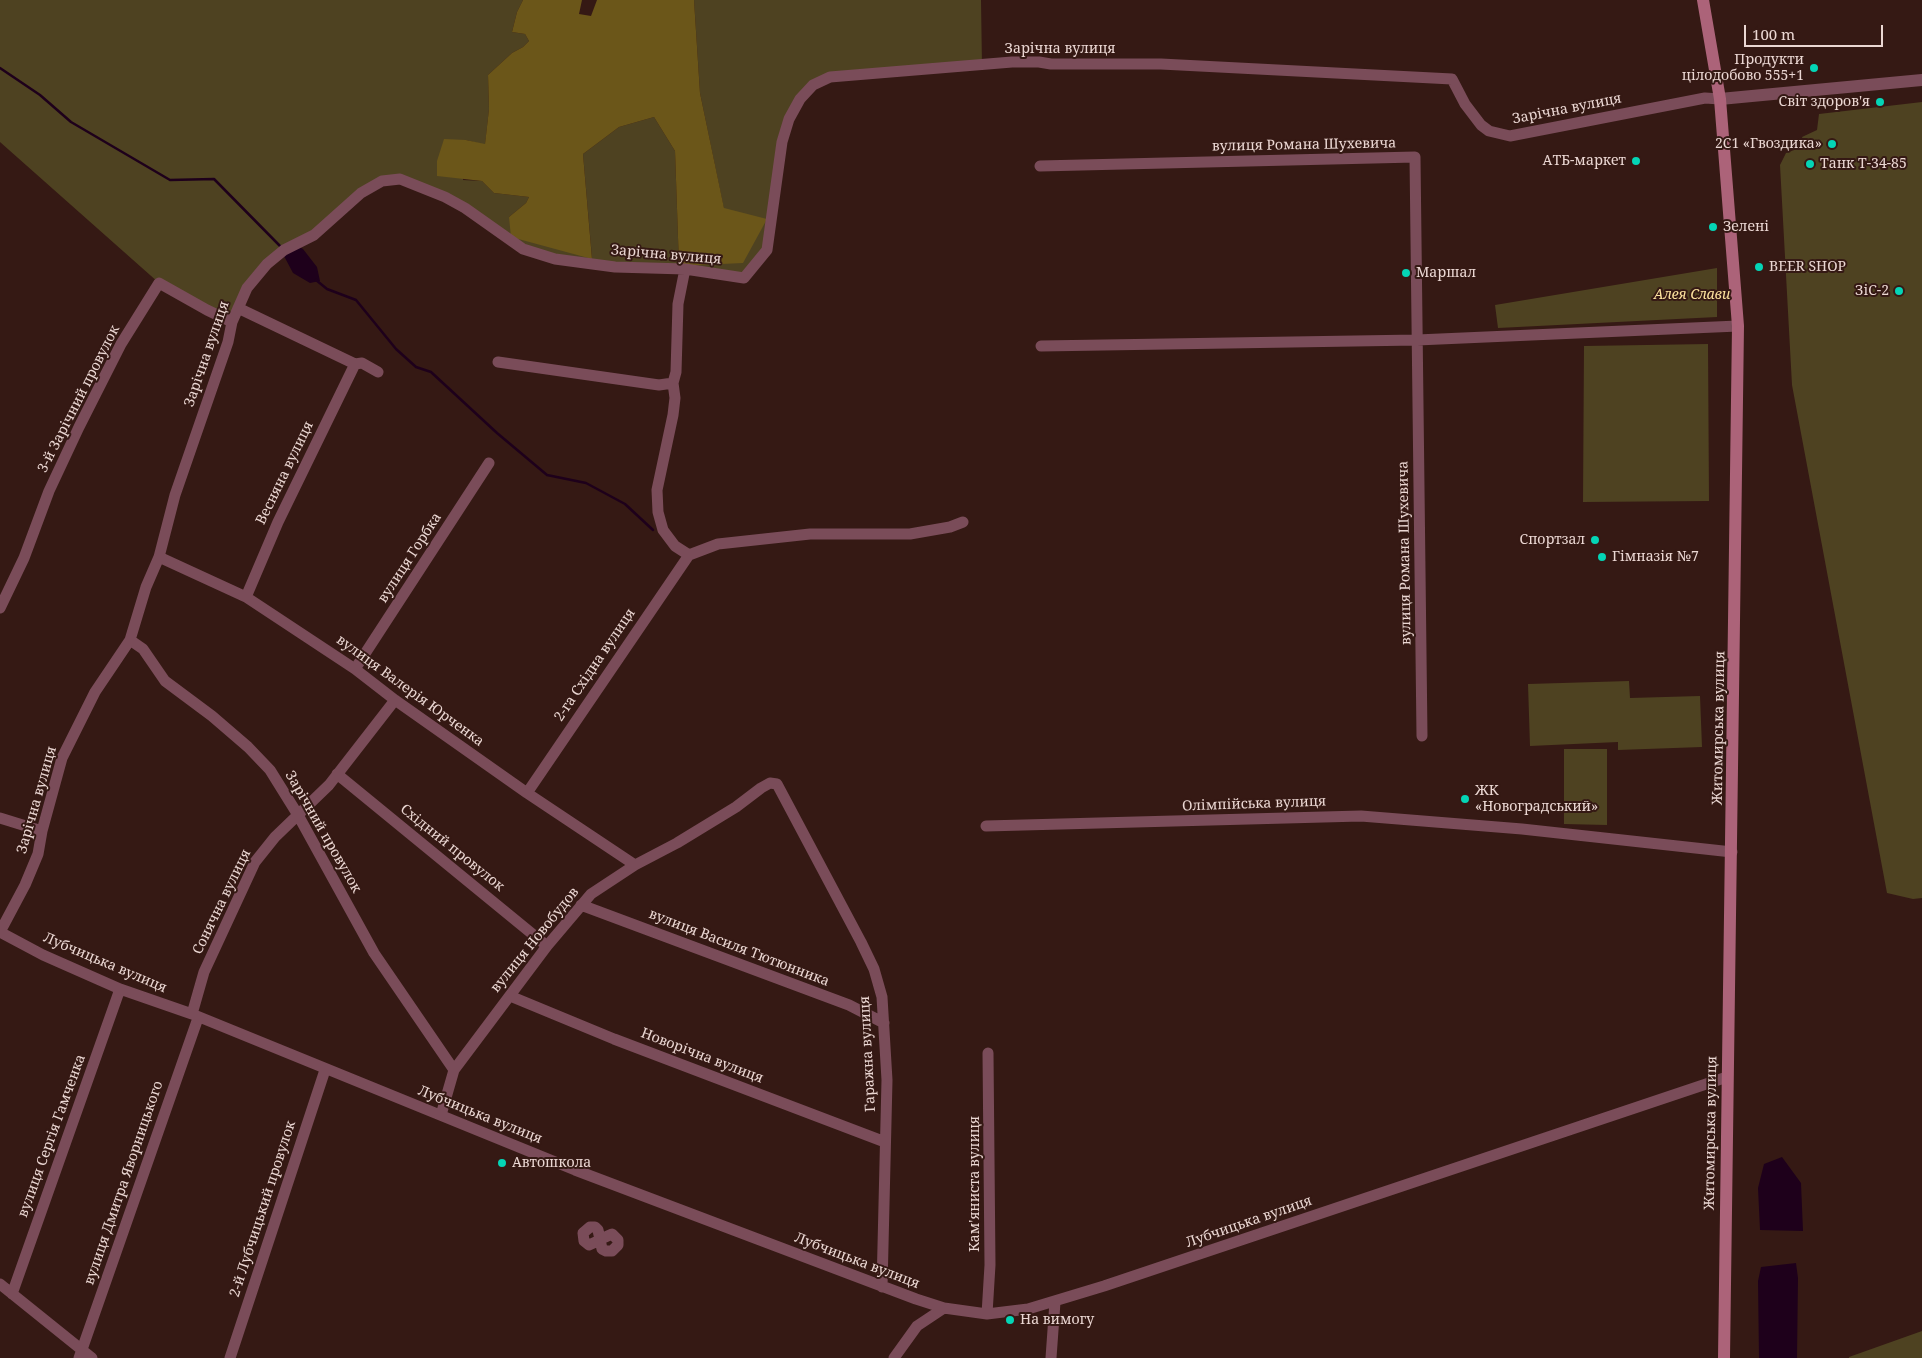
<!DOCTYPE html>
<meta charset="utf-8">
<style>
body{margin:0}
#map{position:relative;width:1922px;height:1358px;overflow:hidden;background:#351914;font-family:"Noto Serif",serif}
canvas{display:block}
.scale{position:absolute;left:1744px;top:25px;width:139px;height:22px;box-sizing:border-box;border:2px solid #ebd7d3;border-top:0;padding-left:6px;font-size:15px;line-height:18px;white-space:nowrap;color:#ebd7d3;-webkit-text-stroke:4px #351914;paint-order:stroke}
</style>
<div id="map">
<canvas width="1922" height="1358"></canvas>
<div class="scale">100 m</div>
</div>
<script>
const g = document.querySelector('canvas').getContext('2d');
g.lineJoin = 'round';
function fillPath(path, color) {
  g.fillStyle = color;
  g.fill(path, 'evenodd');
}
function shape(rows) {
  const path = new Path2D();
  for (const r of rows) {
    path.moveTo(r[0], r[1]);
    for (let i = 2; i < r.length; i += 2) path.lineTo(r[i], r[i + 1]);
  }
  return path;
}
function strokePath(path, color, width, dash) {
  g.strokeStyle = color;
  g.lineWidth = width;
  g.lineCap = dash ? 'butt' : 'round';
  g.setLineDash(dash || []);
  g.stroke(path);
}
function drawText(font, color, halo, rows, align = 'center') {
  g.font = font + ' "Noto Serif",serif';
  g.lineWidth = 4;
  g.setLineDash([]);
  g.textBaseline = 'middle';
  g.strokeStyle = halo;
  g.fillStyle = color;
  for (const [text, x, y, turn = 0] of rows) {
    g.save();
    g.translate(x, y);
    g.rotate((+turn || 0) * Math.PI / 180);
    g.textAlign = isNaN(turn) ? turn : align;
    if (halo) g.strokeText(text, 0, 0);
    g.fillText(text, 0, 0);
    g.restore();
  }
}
const green = shape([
 [0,0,523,0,517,12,512,32,525,34,529,41,523,47,512,53,488,75,489,109,485,145,466,140,463,180,482,181,494,193,529,197,526,203,509,217,592,258,583,154,619,127,654,117,675,151,679,266,724,209,700,93,694,0,981,0,982,66,886,74,813,85,789,119,767,250,744,278,615,267,523,249,417,185,382,181,267,264,232,322,159,283,0,142],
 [1922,102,1922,898,1913,899,1887,893,1792,385,1780,165,1786,153,1805,146,1802,137,1817,130,1819,114],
 [1717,268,1717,317,1498,328,1495,305],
 [1708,344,1709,501,1583,502,1584,346],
 [1629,681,1630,698,1700,696,1702,747,1618,750,1618,742,1530,746,1528,684],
 [1564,749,1607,749,1607,825,1564,824],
 [1922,1331,1922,1358,1849,1358,1849,1357]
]);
const forest = shape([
 [523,0,582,0,579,14,591,16,597,0,694,0,700,93,724,208,767,219,743,263,679,266,675,151,654,117,619,127,583,154,592,259,511,237,509,217,526,203,529,197,494,193,482,181,437,176,437,161,444,139,466,140,485,144,489,109,488,75,512,53,523,47,529,41,525,34,512,32,517,12]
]);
const water = shape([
 [298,246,303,249,317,267,320,281,310,283,293,273,284,256],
 [1782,1157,1801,1183,1803,1231,1760,1230,1758,1188,1764,1164],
 [1796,1263,1798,1278,1797,1358,1759,1358,1758,1281,1761,1267]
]);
const stream = shape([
 [0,68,40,95,71,122,170,180,214,179,281,247],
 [316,280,327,289,356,300,396,349,416,367,431,372,497,433,547,475,586,483,625,504,653,530]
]);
const minor = shape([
 [1040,166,1415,157,1422,736],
 [238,308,355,364],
 [1041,346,1417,340,1738,326],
 [498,362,659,385,673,383,676,372,678,304,685,269],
 [673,383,675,398,673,415,657,490,658,512,663,530,675,546,689,555],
 [159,557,246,597,355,669,395,700,527,793,635,865],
 [246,597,278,522,355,364,362,363,378,372],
 [0,608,24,558,49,491,79,427,121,344,159,283,207,310,232,322],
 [130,640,143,649,165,681,212,716,248,747,270,770,298,815,374,953,454,1070],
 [355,669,489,463],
 [337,774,547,946],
 [527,793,689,555,718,544,810,534,910,534,950,527,963,522],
 [0,818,42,831],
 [986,826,1361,816,1522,829,1732,852],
 [581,905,849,1005,884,1023],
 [0,932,25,885,38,854,42,831,62,758,95,692,130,640,146,587,159,557,175,495,228,342,232,322,247,288,267,264,284,250,314,235,361,193,382,181,400,179,445,197,465,208,523,249,555,259,615,267,685,269,744,278,767,250,782,142,789,119,800,99,813,85,830,77,1012,62,1039,62,1051,64,1161,64,1452,79,1465,104,1481,125,1489,131,1510,136,1705,98,1720,99],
 [0,932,43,955,120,989,192,1014,575,1170,916,1299,944,1308,987,1314,1028,1309,1104,1286,1727,1077],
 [510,996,614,1039,885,1142],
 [192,1014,204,972,255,862,275,837,329,785,395,700],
 [441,1115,454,1070,547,946,591,894,635,865,677,843,736,807,761,788,770,783,777,784,861,942,874,969,882,997,887,1080,882,1287],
 [600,1240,589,1245,584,1241,583,1233,590,1227,595,1227,598,1230,602,1249,606,1251,612,1251,618,1245,618,1240,612,1234,601,1239],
 [0,1284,92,1358],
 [12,1294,120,989],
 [987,1314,990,1265,988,1053],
 [79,1358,198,1018],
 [230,1358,325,1070],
 [894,1358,917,1326,944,1308],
 [1051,1358,1055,1302]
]);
const tertiary = shape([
 [1720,99,1922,80]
]);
const secondary = shape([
 [1703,0,1720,99,1738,326,1724,1358]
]);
const markers = [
 [1814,68,5,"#04d5b6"],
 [1880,102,5,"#04d5b6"],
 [1832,144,5,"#04d5b6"],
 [1636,161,5,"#04d5b6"],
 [1810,164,5,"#04d5b6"],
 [1713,227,5,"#04d5b6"],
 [1759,267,5,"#04d5b6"],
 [1406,273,5,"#04d5b6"],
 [1899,291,5,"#04d5b6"],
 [1595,540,5,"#04d5b6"],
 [1602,557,5,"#04d5b6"],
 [1465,799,5,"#04d5b6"],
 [502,1163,5,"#04d5b6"],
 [1010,1320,5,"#04d5b6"]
];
const streetNames = [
 ["Зарічна вулиця",1060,49],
 ["Зарічна вулиця",1567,109,-11],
 ["вулиця Романа Шухевича",1304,145,-1],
 ["Зарічна вулиця",666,255,5],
 ["Зарічна вулиця",207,354,-71],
 ["3-й Зарічний провулок",79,399,-63],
 ["Весняна вулиця",285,473,-64],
 ["вулиця Романа Шухевича",1405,553,-91],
 ["вулиця Горбка",410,558,-57],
 ["2-га Східна вулиця",595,665,-56],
 ["вулиця Валерія Юрченка",410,691,36],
 ["Житомирська вулиця",1719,728,-89],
 ["Зарічна вулиця",37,800,-74],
 ["Олімпійська вулиця",1254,804,-2],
 ["Зарічний провулок",323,832,60],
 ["Східний провулок",452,848,39],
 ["Сонячна вулиця",222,902,-64],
 ["вулиця Новобудов",535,940,-51],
 ["вулиця Василя Тютюнника",739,948,21],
 ["Лубчицька вулиця",105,963,23],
 ["Гаражна вулиця",868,1054,-93],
 ["Новорічна вулиця",702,1056,21],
 ["Лубчицька вулиця",480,1115,22],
 ["Житомирська вулиця",1711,1133,-89],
 ["вулиця Сергія Гамченка",52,1136,-70],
 ["вулиця Дмитра Яворницького",124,1183,-71],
 ["Кам'яниста вулиця",975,1184,-90],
 ["2-й Лубчицький провулок",263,1209,-72],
 ["Лубчицька вулиця",1249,1222,-19],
 ["Лубчицька вулиця",857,1261,21]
];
const poiNames = [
 ["Продукти",1804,60,"right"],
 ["цілодобово 555+1",1804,76,"right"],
 ["Світ здоров'я",1870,102,"right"],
 ["2С1 «Гвоздика»",1822,144,"right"],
 ["АТБ-маркет",1626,161,"right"],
 ["Танк Т-34-85",1820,164],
 ["Зелені",1723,227],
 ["BEER SHOP",1769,267],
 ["Маршал",1416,273],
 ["ЗіС-2",1889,291,"right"],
 ["Спортзал",1585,540,"right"],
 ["Гімназія №7",1612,557],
 ["ЖК",1475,791],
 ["«Новоградський»",1475,807],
 ["Автошкола",512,1163],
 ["На вимогу",1020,1320]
];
const parkNames = [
 ["Алея Слави",1692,295]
];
fillPath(green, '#4e4221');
fillPath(forest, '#6b5619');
fillPath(water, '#1e001b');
strokePath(stream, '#1e001b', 2.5);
strokePath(minor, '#7a4c59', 11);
strokePath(tertiary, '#7a4c59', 12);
strokePath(secondary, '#ac6379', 12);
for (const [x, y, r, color] of markers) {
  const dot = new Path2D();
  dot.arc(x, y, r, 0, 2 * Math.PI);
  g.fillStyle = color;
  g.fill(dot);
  strokePath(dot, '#351914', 2);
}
drawText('14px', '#ebd7d3', '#351914', streetNames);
drawText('14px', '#ebd7d3', '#351914', poiNames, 'left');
drawText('italic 14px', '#fce29e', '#351914', parkNames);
</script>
